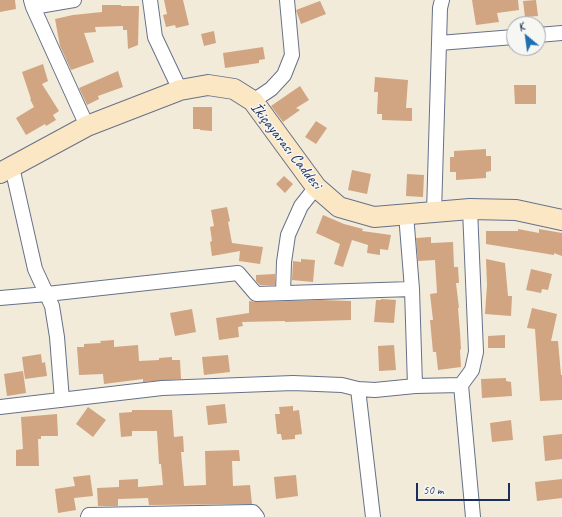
<!DOCTYPE html>
<meta charset="utf-8">
<style>
body{margin:0}
#map{position:relative;width:562px;height:517px;overflow:hidden;background:#f2ebd9;font-family:Caveat,sans-serif}
canvas{display:block}
.north{position:absolute;left:506px;top:16px;width:40px;height:40px;box-sizing:border-box;background:#f6f6f2;border:1px solid #9ea6b7;border-radius:50%;rotate:331deg;font-size:11px;font-weight:700;line-height:16px;text-align:center;color:#1b2f5e}
.north::after{content:'';display:block;margin:auto;width:14px;height:18px;background:#1f6fb2;clip-path:polygon(50% 0,100% 100%,50% 72%,0 100%)}
.scale{position:absolute;left:416px;top:483px;width:94px;height:18px;box-sizing:border-box;border:2px solid #1b2f5e;border-top:0;padding-left:5px;font-size:12px;line-height:14px;white-space:nowrap;color:#1b2f5e;-webkit-text-stroke:3px #f6f6f2;paint-order:stroke}
</style>
<div id="map">
<canvas width="562" height="517"></canvas>
<div class="north">K</div>
<div class="scale">50 m</div>
</div>
<script>
const g = document.querySelector('canvas').getContext('2d');
g.lineJoin = 'round';
function fillPath(path, color) {
  g.fillStyle = color;
  g.fill(path, 'evenodd');
}
function shape(rows) {
  const path = new Path2D();
  for (const r of rows) {
    path.moveTo(r[0], r[1]);
    for (let i = 2; i < r.length; i += 2) path.lineTo(r[i], r[i + 1]);
  }
  return path;
}
function strokePath(path, color, width, dash) {
  g.strokeStyle = color;
  g.lineWidth = width;
  g.lineCap = dash ? 'butt' : 'round';
  g.setLineDash(dash || []);
  g.stroke(path);
}
function drawText(font, color, halo, rows, align = 'center') {
  g.font = font + ' Caveat,sans-serif';
  g.lineWidth = 3;
  g.setLineDash([]);
  g.textBaseline = 'middle';
  g.strokeStyle = halo;
  g.fillStyle = color;
  for (const [text, x, y, turn = 0] of rows) {
    g.save();
    g.translate(x, y);
    g.rotate((+turn || 0) * Math.PI / 180);
    g.textAlign = isNaN(turn) ? turn : align;
    if (halo) g.strokeText(text, 0, 0);
    g.fillText(text, 0, 0);
    g.restore();
  }
}
const building = shape([
 [0,0,15,0,16,9,0,12],
 [164,0,183,0,189,25,176,28,175,25,166,27,163,15,167,14],
 [472,0,518,0,519,10,497,13,499,22,476,25],
 [536,0,538,16,525,17,523,1],
 [320,1,326,14,301,24,296,10],
 [102,5,121,5,121,6,139,6,138,45,128,49,127,30,123,30,123,26,95,27,96,32,84,33,94,62,71,70,60,46,55,19,73,15,102,12],
 [214,31,216,43,204,46,201,34],
 [263,47,265,59,259,60,259,63,225,68,223,53],
 [43,64,48,81,42,84,59,111,53,115,56,120,46,126,45,124,26,135,16,118,34,107,30,99,31,99,22,72],
 [118,71,123,87,98,96,99,99,87,105,79,88],
 [375,77,408,80,406,108,412,108,412,121,382,120,382,114,377,114,378,92,374,92],
 [514,85,536,85,536,104,515,104],
 [300,86,309,100,296,108,300,110,283,122,271,106],
 [193,107,212,107,212,131,200,130,200,129,193,129],
 [316,121,327,128,316,144,305,137],
 [486,149,486,156,491,156,491,171,486,172,486,178,456,180,456,172,450,172,450,157,454,157,454,151],
 [352,170,371,174,367,194,348,190],
 [407,174,424,175,423,197,406,196],
 [284,176,293,184,285,193,276,184],
 [227,207,230,221,228,222,232,243,263,247,260,264,239,261,240,251,212,256,210,242,212,241,210,227,214,226,211,210],
 [323,215,344,224,363,229,362,231,391,235,388,250,380,249,380,255,367,253,368,245,352,240,343,267,334,264,340,244,316,233],
 [518,229,539,233,539,229,562,233,562,256,554,253,554,255,486,244,486,231,518,231],
 [431,237,431,243,453,242,454,267,458,267,459,283,456,283,459,308,458,308,460,332,461,349,460,350,461,367,438,370,436,352,433,352,430,320,433,320,430,294,437,293,435,260,418,261,416,238],
 [301,259,315,260,313,282,292,280,293,261,301,262],
 [486,259,505,263,508,296,512,296,511,316,485,314,487,285],
 [531,269,552,274,548,290,542,289,541,293,526,290],
 [275,274,275,285,260,285,256,281,256,275],
 [381,299,396,300,394,323,374,322,376,300,381,300],
 [320,300,351,301,351,320,285,322,285,321,242,322,243,326,238,327,239,337,219,340,216,318,249,313,249,301,256,302],
 [532,308,557,314,551,341,558,341,561,375,562,375,562,400,540,401,535,329,527,328],
 [192,309,196,332,175,336,170,313],
 [505,335,505,348,488,348,488,336],
 [114,340,114,347,138,345,139,361,159,360,159,358,172,357,172,360,180,360,181,379,143,382,143,379,104,384,103,374,79,375,77,347,84,347,84,344,101,343,100,341],
 [394,345,396,370,379,371,378,346],
 [41,354,42,363,45,362,47,376,25,379,22,357],
 [228,355,230,372,204,375,202,357],
 [23,371,26,393,7,396,4,374],
 [506,378,506,381,511,382,512,396,482,398,481,379],
 [225,404,227,423,208,425,206,406],
 [293,406,293,411,299,410,302,434,295,435,295,439,282,440,281,434,277,434,275,414,280,414,279,407],
 [88,407,106,420,93,437,76,424],
 [132,410,172,410,174,437,183,436,184,452,181,452,184,486,206,485,205,451,239,450,240,461,232,461,233,486,250,485,252,504,149,505,148,498,118,499,118,506,98,506,97,488,119,487,119,480,138,479,138,487,163,485,161,464,159,464,157,431,132,431,132,436,121,437,119,413,132,412],
 [57,414,58,436,41,436,41,439,38,439,39,466,16,466,16,450,23,449,21,417],
 [511,420,513,440,492,442,490,423],
 [562,434,562,459,545,461,543,436],
 [90,475,93,496,74,498,76,510,58,513,55,489,75,486,73,477],
 [296,475,298,496,276,499,274,477],
 [562,479,562,498,537,501,535,482]
]);
const street = shape([
 [31,0,33,7,87,126],
 [150,0,155,37,180,90],
 [33,7,74,0],
 [538,35,562,33],
 [439,43,514,37],
 [253,101,271,89,284,75,292,55,287,0],
 [12,167,35,269,52,306,57,337,62,400],
 [470,209,476,352,472,370,461,385,473,517],
 [434,213,439,43,440,8,442,0],
 [406,214,412,289,415,386],
 [283,293,284,262,288,235,301,206,316,187],
 [0,298,47,294,238,273,256,294,412,289],
 [358,389,375,390,415,386,461,385],
 [0,407,162,388,293,383,342,385,358,389,373,517],
 [88,517,89,515,253,512,257,517]
]);
const secondary = shape([
 [0,173,87,126,180,90,208,85,234,89,253,101,316,187,339,207,374,217,470,209,516,210,562,220]
]);
const streetNames = [
 ["İkiçayarası Caddesi",286,146,52]
];
fillPath(building, '#d1a482');
strokePath(street, '#667189', 16);
strokePath(secondary, '#667189', 22);
strokePath(street, '#fff', 14);
strokePath(secondary, '#fbe7c3', 20);
drawText('16px', '#1b2f5e', '#f6f6f2', streetNames);
</script>
